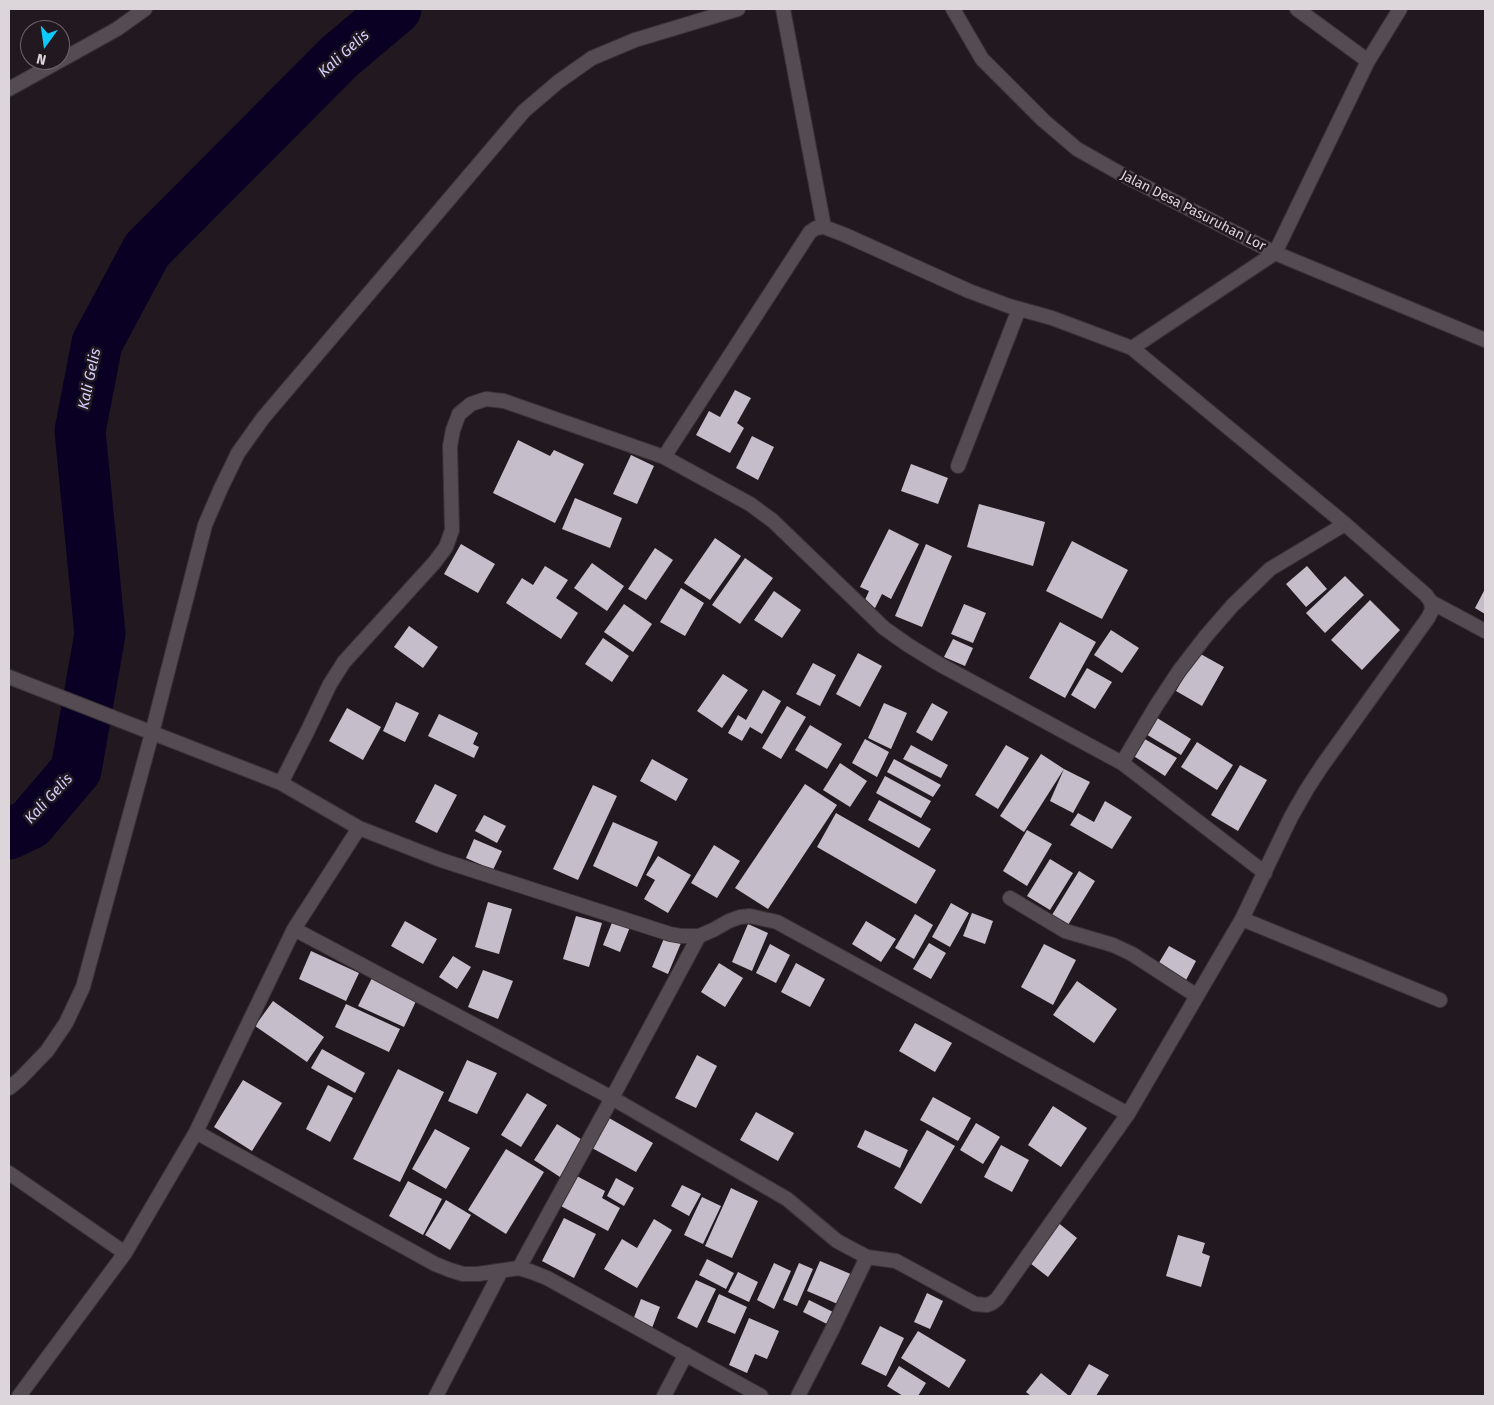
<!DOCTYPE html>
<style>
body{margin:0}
#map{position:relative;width:1494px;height:1405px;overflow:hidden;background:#221920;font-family:"Fira Sans",sans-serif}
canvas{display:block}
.frame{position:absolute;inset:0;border:10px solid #dcd6db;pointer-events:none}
.north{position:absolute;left:20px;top:20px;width:50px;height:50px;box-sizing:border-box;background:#221920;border:1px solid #6c656b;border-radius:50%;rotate:194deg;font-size:14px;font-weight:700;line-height:20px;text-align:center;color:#dcd6db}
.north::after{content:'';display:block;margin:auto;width:18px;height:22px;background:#0dcafa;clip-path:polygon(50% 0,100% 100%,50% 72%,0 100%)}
</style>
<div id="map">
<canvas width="1494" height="1405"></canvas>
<div class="frame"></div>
<div class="north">N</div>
</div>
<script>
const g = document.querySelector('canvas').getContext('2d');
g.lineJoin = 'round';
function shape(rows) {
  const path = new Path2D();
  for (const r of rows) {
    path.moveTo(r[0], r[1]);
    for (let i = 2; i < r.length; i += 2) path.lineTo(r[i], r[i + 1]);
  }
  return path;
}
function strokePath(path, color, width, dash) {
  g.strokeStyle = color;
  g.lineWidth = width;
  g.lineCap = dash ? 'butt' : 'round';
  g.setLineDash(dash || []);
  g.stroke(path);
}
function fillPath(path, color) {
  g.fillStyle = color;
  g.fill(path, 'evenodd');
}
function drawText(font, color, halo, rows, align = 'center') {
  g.font = font + ' "Fira Sans",sans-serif';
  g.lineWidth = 5;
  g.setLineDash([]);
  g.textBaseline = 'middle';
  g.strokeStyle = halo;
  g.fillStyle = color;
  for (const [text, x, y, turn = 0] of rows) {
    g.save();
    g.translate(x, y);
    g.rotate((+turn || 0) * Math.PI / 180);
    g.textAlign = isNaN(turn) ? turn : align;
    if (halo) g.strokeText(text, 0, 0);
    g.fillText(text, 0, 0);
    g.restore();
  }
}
const river = shape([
 [9,834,30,824,76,770,100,634,80,431,97,343,147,250,339,57,396,9]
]);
const building = shape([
 [735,390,751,398,737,423,744,428,730,453,696,435,709,411,720,417],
 [752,436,774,447,758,480,736,468],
 [518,440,550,456,554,450,584,464,555,523,493,493],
 [631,455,654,466,637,504,613,494],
 [911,464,948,478,938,504,901,491],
 [575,498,622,518,610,548,562,529],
 [979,504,1045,522,1033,566,967,547],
 [889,529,919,544,891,599,882,594,875,608,864,602,869,591,860,587],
 [715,538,741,556,710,600,684,583],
 [1072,541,1128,570,1102,619,1046,591],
 [461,544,495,564,478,593,444,574],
 [926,544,952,556,922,627,895,616],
 [655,548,673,560,646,600,628,589],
 [745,558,773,578,740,624,712,605],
 [592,563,624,586,607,611,574,588],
 [545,566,568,580,556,598,578,613,561,639,506,603,522,578,533,585],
 [1307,566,1327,589,1306,607,1286,584],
 [1345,576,1364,595,1325,633,1306,613],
 [681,588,704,603,685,636,660,622],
 [1485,589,1485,614,1475,608],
 [774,591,801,610,782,638,754,620],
 [1370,600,1400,630,1362,670,1331,640],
 [624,604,652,624,633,652,604,632],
 [964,604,986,613,973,643,951,634],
 [1060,622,1096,642,1065,698,1029,678],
 [409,626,438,647,423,668,394,647],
 [1111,630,1139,648,1122,673,1094,655],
 [603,638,629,656,612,682,585,664],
 [953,639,973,648,965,666,944,657],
 [1197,652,1224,667,1202,706,1176,691],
 [858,653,882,666,860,707,836,694],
 [813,663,836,675,820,706,796,694],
 [1087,668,1112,682,1095,709,1071,695],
 [723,674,748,690,722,728,697,711],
 [763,690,781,701,762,734,750,727,742,741,728,733,738,715,746,720],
 [396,702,419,713,405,742,383,731],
 [884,703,907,713,891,749,868,738],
 [932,703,948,712,932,741,916,732],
 [787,706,806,717,781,759,762,748],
 [347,708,381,727,363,760,329,741],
 [439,714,478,733,473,744,479,747,474,758,428,736],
 [1154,716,1191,739,1181,755,1144,733],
 [810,725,842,744,827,769,795,750],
 [1143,738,1177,758,1165,776,1132,755],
 [865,739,889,752,877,777,852,763],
 [1197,742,1233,765,1217,790,1181,767],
 [911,745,948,765,941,778,903,759],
 [1006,745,1029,758,998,809,975,795],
 [1041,754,1064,769,1024,832,1000,816],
 [652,759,688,779,676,801,640,781],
 [894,759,941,785,933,797,887,772],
 [840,763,867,781,850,807,823,790],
 [1240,765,1267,780,1238,831,1211,815],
 [1064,769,1090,782,1073,813,1050,801],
 [885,776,931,801,921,818,876,793],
 [435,784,457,795,437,833,415,822],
 [805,784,837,805,768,909,735,888],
 [593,785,617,796,578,880,553,869],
 [879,800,931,829,919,848,868,820],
 [1105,801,1132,817,1112,849,1070,825,1078,813,1094,822],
 [836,813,936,870,916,904,817,847],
 [484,815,506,826,497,843,475,831],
 [613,822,658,842,637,887,593,866],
 [1027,830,1052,844,1027,886,1003,871],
 [474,839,502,851,493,870,466,858],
 [714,845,740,861,717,898,691,883],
 [658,856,691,875,668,913,644,899,655,880,646,875],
 [1050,859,1073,873,1050,910,1027,896],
 [1079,871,1095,881,1068,925,1052,915],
 [488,902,512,909,499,954,475,947],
 [951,903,969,913,950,947,932,937],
 [972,913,993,921,985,944,963,936],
 [915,914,933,925,914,959,895,948],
 [576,916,602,923,589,967,563,959],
 [613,920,630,927,620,952,603,945],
 [405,921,437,939,423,964,391,946],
 [866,921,896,939,881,962,852,944],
 [748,924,768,933,752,971,732,962],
 [665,936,681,943,668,974,652,967],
 [929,943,946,953,931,979,913,969],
 [770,944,790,955,776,983,756,973],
 [1044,944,1076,960,1053,1005,1021,987],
 [1169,946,1196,961,1185,982,1157,966],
 [311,951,359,973,346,1001,299,979],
 [453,956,471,967,457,989,439,977],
 [719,963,743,978,725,1007,701,992],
 [796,963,825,979,810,1007,781,992],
 [483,970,513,981,498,1019,468,1007],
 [372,978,417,999,404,1027,358,1006],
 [1077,981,1117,1009,1094,1043,1053,1015],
 [273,1001,324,1037,307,1062,255,1026],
 [346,1004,400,1029,389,1052,335,1027],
 [915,1023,952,1043,935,1072,899,1051],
 [322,1049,365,1073,355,1093,311,1068],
 [697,1055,717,1066,696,1108,675,1098],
 [467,1060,497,1073,477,1114,448,1101],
 [398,1069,444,1092,400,1182,353,1159],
 [243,1080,282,1103,252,1151,214,1127],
 [328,1085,353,1098,330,1142,306,1129],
 [527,1093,547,1105,521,1147,501,1135],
 [933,1097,971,1118,958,1141,920,1120],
 [1053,1106,1087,1128,1061,1167,1028,1145],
 [756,1112,794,1133,778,1161,740,1140],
 [609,1118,653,1143,636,1172,592,1148],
 [976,1123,1000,1137,983,1164,960,1150],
 [557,1124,584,1141,560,1177,534,1160],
 [435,1129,470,1148,446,1189,412,1169],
 [865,1130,908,1150,900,1168,857,1147],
 [927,1130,955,1146,921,1204,894,1188],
 [1001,1145,1029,1160,1012,1192,984,1177],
 [506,1149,544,1172,506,1234,468,1210],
 [575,1175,605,1191,602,1198,620,1208,608,1231,559,1205],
 [616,1178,634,1188,624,1206,607,1196],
 [408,1181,442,1199,423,1235,389,1216],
 [682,1185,701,1194,689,1216,671,1206],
 [731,1188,758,1201,732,1258,705,1246],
 [702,1197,721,1206,703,1244,684,1235],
 [446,1200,471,1215,450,1250,425,1235],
 [564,1218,596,1234,574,1278,542,1261],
 [654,1219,672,1230,637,1288,604,1269,622,1239,637,1248],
 [1056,1221,1077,1238,1048,1277,1026,1260],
 [1178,1235,1205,1243,1202,1253,1210,1256,1201,1287,1166,1276],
 [707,1259,734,1273,726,1289,699,1275],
 [820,1261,853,1275,840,1305,807,1291],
 [774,1263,791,1271,774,1309,757,1300],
 [799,1263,813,1269,797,1306,783,1300],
 [738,1272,758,1282,749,1302,728,1292],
 [696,1280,716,1289,697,1328,677,1318],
 [927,1293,943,1301,930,1329,914,1322],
 [719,1294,747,1307,735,1334,707,1322],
 [641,1299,660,1307,652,1328,633,1320],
 [809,1300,835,1313,829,1325,803,1312],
 [749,1318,779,1331,767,1359,755,1354,747,1373,729,1365],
 [880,1326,904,1338,886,1376,861,1364],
 [918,1331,966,1360,949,1388,901,1358],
 [1089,1364,1109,1375,1096,1396,1070,1396],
 [899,1366,926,1383,918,1396,903,1396,887,1386],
 [1041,1373,1068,1395,1067,1396,1031,1396,1026,1392]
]);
const minor = shape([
 [783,9,824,227],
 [953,9,982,59,1043,120,1077,149,1123,175,1275,253,1485,340],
 [1297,9,1368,61],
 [9,89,117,29,145,9],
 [1132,348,1275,253,1368,61,1400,9],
 [664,457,750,504,773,521,884,628,908,645,939,664,1122,763,1265,873],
 [958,466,1019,309],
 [1431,602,1485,631],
 [9,677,281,783,359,828,441,860,670,934,681,936,699,936,713,930,729,921,740,917,750,916,777,922,1128,1114,1242,919,1291,817,1307,789,1322,766,1428,618,1432,610,1431,602,1426,595,1345,524,1132,348,1052,318,1009,306,969,291,845,235,824,227,816,228,810,232,664,457,504,401,486,399,471,404,459,414,453,430,450,446,452,530,446,547,434,563,344,662,330,684,307,732,281,783],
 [1122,763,1156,706,1179,671,1206,636,1232,606,1270,569,1345,524],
 [1010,898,1065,931,1113,945,1132,954,1197,996],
 [1242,919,1440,1000],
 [294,929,612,1098,787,1199,837,1241,867,1257,896,1261,975,1304,987,1305,992,1303,997,1299,1128,1114],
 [9,1088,20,1079,47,1051,66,1023,83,987,152,733,205,525,221,488,238,453,263,418,524,111,558,82,592,58,635,40,738,9],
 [196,1132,435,1264,450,1270,463,1274,478,1274,519,1268,532,1272,547,1278,761,1396],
 [9,1173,125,1253],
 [519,1268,612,1098,699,936],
 [19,1396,125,1253,196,1132,294,929,359,828],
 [436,1396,501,1271],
 [664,1396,686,1354],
 [798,1396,832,1330,867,1257]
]);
const streetNames = [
 ["Jalan Desa Pasuruhan Lor",1193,211,27]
];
const waterNames = [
 ["Kali Gelis",344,54,-42],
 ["Kali Gelis",90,379,-78],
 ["Kali Gelis",49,799,-47]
];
strokePath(river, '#090024', 51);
fillPath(building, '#c5beca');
strokePath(minor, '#393338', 16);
strokePath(minor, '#554b52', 14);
drawText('14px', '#dcd6db', '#221920', streetNames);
drawText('italic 15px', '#d4d0ff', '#221920', waterNames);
</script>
